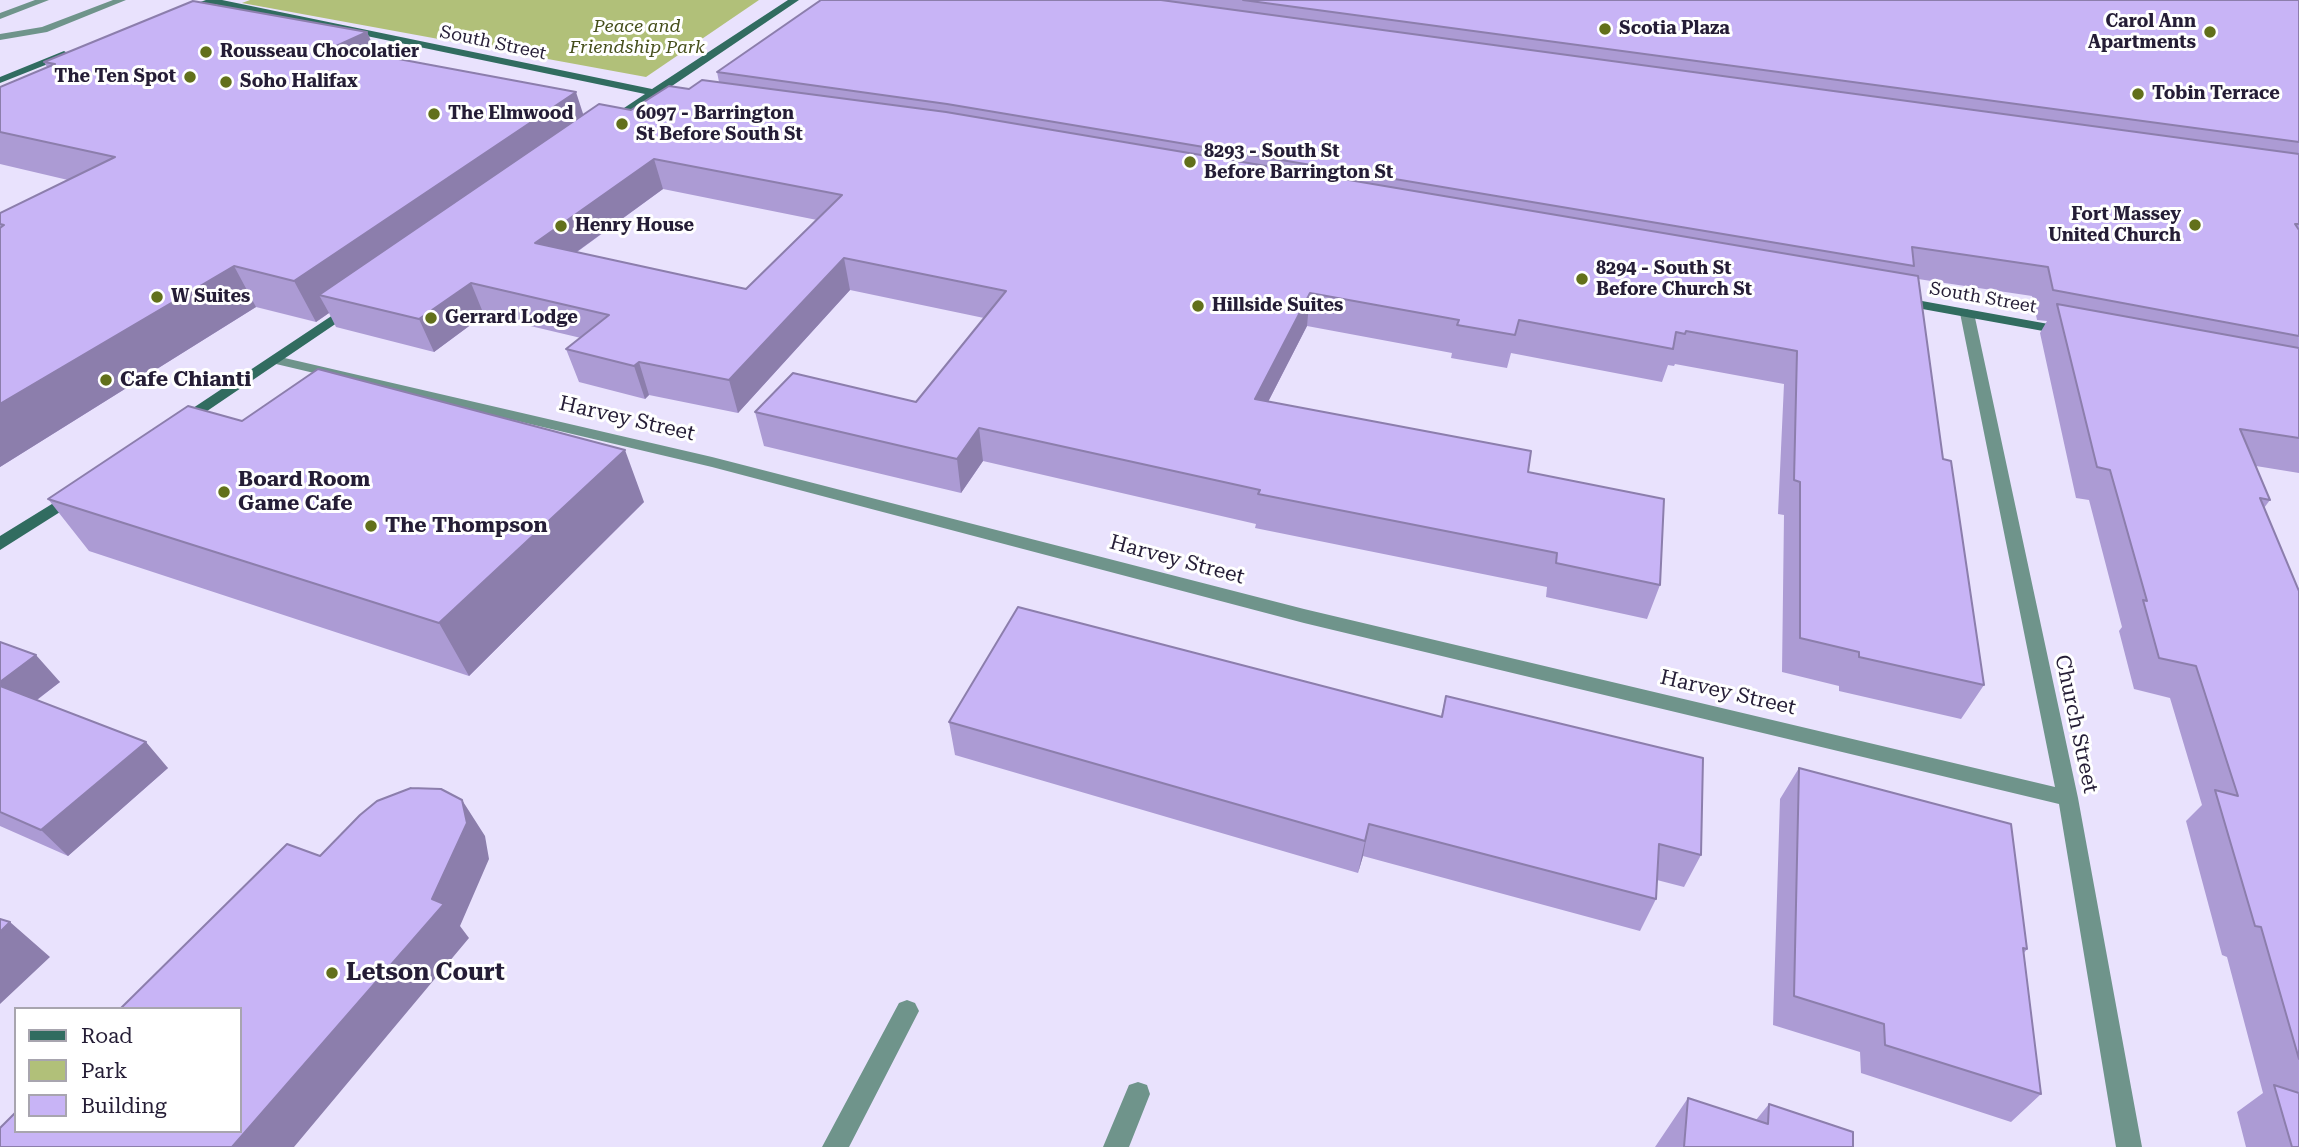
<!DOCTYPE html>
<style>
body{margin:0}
#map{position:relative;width:2299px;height:1147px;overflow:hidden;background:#e9e2fd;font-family:"Roboto Serif",serif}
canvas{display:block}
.legend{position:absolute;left:14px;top:1007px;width:228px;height:126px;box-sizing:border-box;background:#fff;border:2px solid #a8a5af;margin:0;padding:9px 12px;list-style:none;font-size:21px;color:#251d36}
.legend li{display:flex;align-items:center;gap:14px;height:35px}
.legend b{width:35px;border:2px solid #a8a5af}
</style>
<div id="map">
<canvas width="2299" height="1147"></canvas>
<ul class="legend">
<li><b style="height:9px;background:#316c60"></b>Road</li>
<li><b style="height:19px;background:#b1c079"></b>Park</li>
<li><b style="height:19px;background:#c8b4f6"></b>Building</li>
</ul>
</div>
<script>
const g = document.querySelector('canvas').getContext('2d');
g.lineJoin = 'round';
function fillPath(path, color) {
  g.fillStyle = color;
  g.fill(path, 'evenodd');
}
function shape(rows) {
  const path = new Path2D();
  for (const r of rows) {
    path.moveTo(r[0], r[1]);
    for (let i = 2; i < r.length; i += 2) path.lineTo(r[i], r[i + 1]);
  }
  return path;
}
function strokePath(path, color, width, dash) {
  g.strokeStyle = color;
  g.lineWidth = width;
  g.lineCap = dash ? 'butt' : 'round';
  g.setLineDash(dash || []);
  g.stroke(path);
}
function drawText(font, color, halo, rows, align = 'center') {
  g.font = font + ' "Roboto Serif",serif';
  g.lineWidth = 6;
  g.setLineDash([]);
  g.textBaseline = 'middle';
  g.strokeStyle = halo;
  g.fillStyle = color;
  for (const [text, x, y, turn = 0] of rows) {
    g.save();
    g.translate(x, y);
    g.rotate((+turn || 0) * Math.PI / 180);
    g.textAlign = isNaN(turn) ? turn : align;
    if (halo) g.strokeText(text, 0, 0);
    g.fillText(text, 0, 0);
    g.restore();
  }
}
const green = shape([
 [250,0,759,0,646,77,242,3]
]);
const lane = shape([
 [35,0,49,0,0,19,0,13,35,0],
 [113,0,126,0,47,32,0,40,0,34,42,27,113,0],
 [907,1000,915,1003,919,1011,849,1147,822,1147,899,1003,907,1000],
 [1138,1082,1147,1085,1150,1094,1129,1147,1103,1147,1129,1085,1138,1082]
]);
const street = shape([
 [1967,309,1974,313,2078,798,2142,1147,2116,1147,2059,804,1304,623,712,467,276,364,269,360,276,356,712,457,1304,609,2055,787,1960,313,1967,309]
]);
const secondary = shape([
 [206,0,222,0,652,89,788,0,799,0,663,92,682,96,682,100,656,97,610,125,604,122,606,120,645,94,213,4,185,12,180,9,206,0],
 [64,51,69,54,68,56,0,83,0,77,64,51],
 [1900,297,2065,327,2072,331,2065,335,1895,304,1895,298,1900,297],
 [351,303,356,304,356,310,185,426,175,426,172,423,175,420,351,303],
 [73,491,79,492,81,496,79,500,0,550,0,536,73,491]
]);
const wall = shape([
 [821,0,2299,0,2299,473,2256,466,2270,500,2264,508,2299,591,2299,1147,2246,1147,2237,1112,2263,1093,2227,957,2222,955,2186,821,2202,805,2170,698,2134,689,2119,631,2122,627,2089,500,2076,498,2040,333,2047,321,2037,320,2032,296,1918,279,1943,459,1984,685,1961,719,1839,691,1839,686,1782,672,1784,515,1778,514,1784,384,1675,364,1674,366,1668,365,1662,382,1511,353,1507,368,1451,358,1452,353,1307,326,1268,402,1528,472,1660,585,1647,619,1546,597,1547,587,1255,528,1256,524,983,461,961,493,764,446,755,412,916,402,984,318,850,290,738,413,649,395,645,399,579,382,566,349,581,338,484,315,434,352,336,327,329,313,316,322,256,307,0,467,0,213,68,180,0,164,0,87,47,67,44,62,367,32,377,55,583,114,631,110,689,89,719,82,717,72],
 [663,189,817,220,746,289,577,252],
 [242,421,644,502,469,676,89,551,48,499],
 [0,642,60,682,37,700,168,768,68,856,0,826],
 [1446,696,1701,855,1684,887,1657,880,1656,899,1640,931,1363,856,1358,873,955,755,949,722,1441,716],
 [1799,768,2027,949,2024,953,2041,1094,2011,1122,1861,1073,1860,1052,1773,1025,1780,799],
 [1688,1098,1756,1120,1769,1104,1853,1147,1655,1147]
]);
const shadedWall = shape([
 [367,32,382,67,334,47],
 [576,92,588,129,319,295,329,313,316,322,294,281],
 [654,159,663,189,546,274,535,243],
 [844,258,850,290,738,413,729,380],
 [234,266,256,307,0,467,0,404],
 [471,283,484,315,434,352,419,319],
 [1310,293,1307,326,1252,433,1255,399],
 [639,362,649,395,645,399,634,366],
 [979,428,983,461,961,493,957,459],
 [625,450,644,502,469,676,439,623],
 [36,655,60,682,22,711,0,688,0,682],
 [146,742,168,768,68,856,41,830],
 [462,800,485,836,489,859,460,926,469,938,294,1147,232,1147,432,899],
 [1369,824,1363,856,1358,873,1365,841],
 [10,922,50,957,0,1004,0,932]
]);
const building = shape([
 [821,0,1161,0,2299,154,2299,224,2295,224,2299,230,2299,336,2053,290,2048,267,1912,247,1914,266,947,104,717,72,821,0],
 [1243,0,2299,0,2299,142,1243,0],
 [193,1,367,32,334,47,576,92,294,281,234,266,0,404,0,228,4,225,0,224,0,213,115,157,0,132,0,87,55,64,44,62,193,1],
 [702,80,946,112,1918,276,1943,459,1951,461,1984,685,1859,657,1859,652,1800,638,1800,482,1794,480,1797,351,1686,331,1685,334,1676,332,1673,349,1519,320,1515,335,1457,325,1459,320,1310,293,1255,399,1531,451,1528,472,1664,499,1660,585,1556,563,1557,553,1258,494,1260,490,979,428,957,459,755,412,793,373,916,402,1006,291,844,258,729,380,639,362,634,366,566,349,609,315,471,283,419,319,319,295,599,104,631,110,669,86,689,89,702,80],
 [654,159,842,195,746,289,535,243,654,159],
 [2057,304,2299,348,2299,438,2240,429,2270,500,2260,498,2299,591,2299,1059,2261,927,2255,926,2215,790,2238,796,2196,666,2159,658,2143,600,2147,601,2110,470,2097,467,2057,304],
 [318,369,625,450,439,623,48,499,188,406,242,421,318,369],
 [1018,607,1442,717,1446,696,1703,758,1701,855,1659,844,1656,899,1369,824,1365,841,949,722,1018,607],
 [0,642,36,655,0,682,0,642],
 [0,686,146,742,41,830,0,812,0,686],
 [1799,768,2011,824,2027,949,2023,948,2041,1094,1885,1045,1884,1024,1794,996,1799,768],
 [411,788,441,789,462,800,467,823,432,899,444,904,232,1147,0,1147,0,1128,16,1112,16,1131,240,1131,240,1009,120,1009,287,844,320,856,360,815,377,801,411,788],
 [0,919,10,922,0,932,0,919],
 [2274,1085,2299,1093,2299,1147,2292,1147,2274,1085],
 [1688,1098,1768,1124,1769,1104,1853,1132,1853,1147,1684,1147,1688,1098]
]);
const markers = [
 [1605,29,7,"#62701b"],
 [2210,32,7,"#62701b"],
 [206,52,7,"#62701b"],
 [190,77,7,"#62701b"],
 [226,82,7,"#62701b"],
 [2138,94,7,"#62701b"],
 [434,114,7,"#62701b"],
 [622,124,7,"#62701b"],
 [1190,162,7,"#62701b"],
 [2195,225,7,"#62701b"],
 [561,226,7,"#62701b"],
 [1582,279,7,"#62701b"],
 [157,297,7,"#62701b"],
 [1198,306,7,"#62701b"],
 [431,318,7,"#62701b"],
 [106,380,7,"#62701b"],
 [224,492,7,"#62701b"],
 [371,526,7,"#62701b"],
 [332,973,7,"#62701b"]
];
const farPoinames = [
 ["Carol Ann",2196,22,"right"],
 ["Apartments",2196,43,"right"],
 ["Scotia Plaza",1619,29],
 ["Rousseau Chocolatier",220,52],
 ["The Ten Spot",176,77,"right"],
 ["Soho Halifax",240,82],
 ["Tobin Terrace",2152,94],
 ["The Elmwood",448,114],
 ["6097 - Barrington",636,114],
 ["St Before South St",636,135],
 ["8293 - South St",1204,152],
 ["Before Barrington St",1204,173],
 ["Fort Massey",2181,215,"right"],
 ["United Church",2181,236,"right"],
 ["Henry House",575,226],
 ["8294 - South St",1596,269],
 ["Before Church St",1596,290],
 ["W Suites",171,297],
 ["Hillside Suites",1212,306],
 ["Gerrard Lodge",445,318]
];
const farParknames = [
 ["Peace and",637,27],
 ["Friendship Park",637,48]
];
const farStreetnames = [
 ["South Street",493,43,12],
 ["South Street",1983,298,10]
];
const poiNames = [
 ["Cafe Chianti",120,380],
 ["Board Room",238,480],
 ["Game Cafe",238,504],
 ["The Thompson",385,526]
];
const streetNames = [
 ["Harvey Street",627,419,13],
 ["Harvey Street",1177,560,15],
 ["Harvey Street",1728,693,13],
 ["Church Street",2076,724,78]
];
const nearPoinames = [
 ["Letson Court",346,973]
];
fillPath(green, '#b1c079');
fillPath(lane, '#6f948b');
fillPath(street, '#6f948b');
fillPath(secondary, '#316c60');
fillPath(wall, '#ac9bd4');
fillPath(shadedWall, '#8c7eac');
fillPath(building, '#c8b4f6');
strokePath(building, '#8c7eac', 2);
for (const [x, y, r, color] of markers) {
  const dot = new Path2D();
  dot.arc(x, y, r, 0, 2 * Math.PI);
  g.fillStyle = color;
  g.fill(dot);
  strokePath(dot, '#fff', 2.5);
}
drawText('bold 18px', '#251d36', '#fff', farPoinames, 'left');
drawText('italic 18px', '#454e1b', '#fff', farParknames);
drawText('18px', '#251d36', '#fff', farStreetnames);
drawText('bold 21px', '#251d36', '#fff', poiNames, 'left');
drawText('21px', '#251d36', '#fff', streetNames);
drawText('bold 24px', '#251d36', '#fff', nearPoinames, 'left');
</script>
